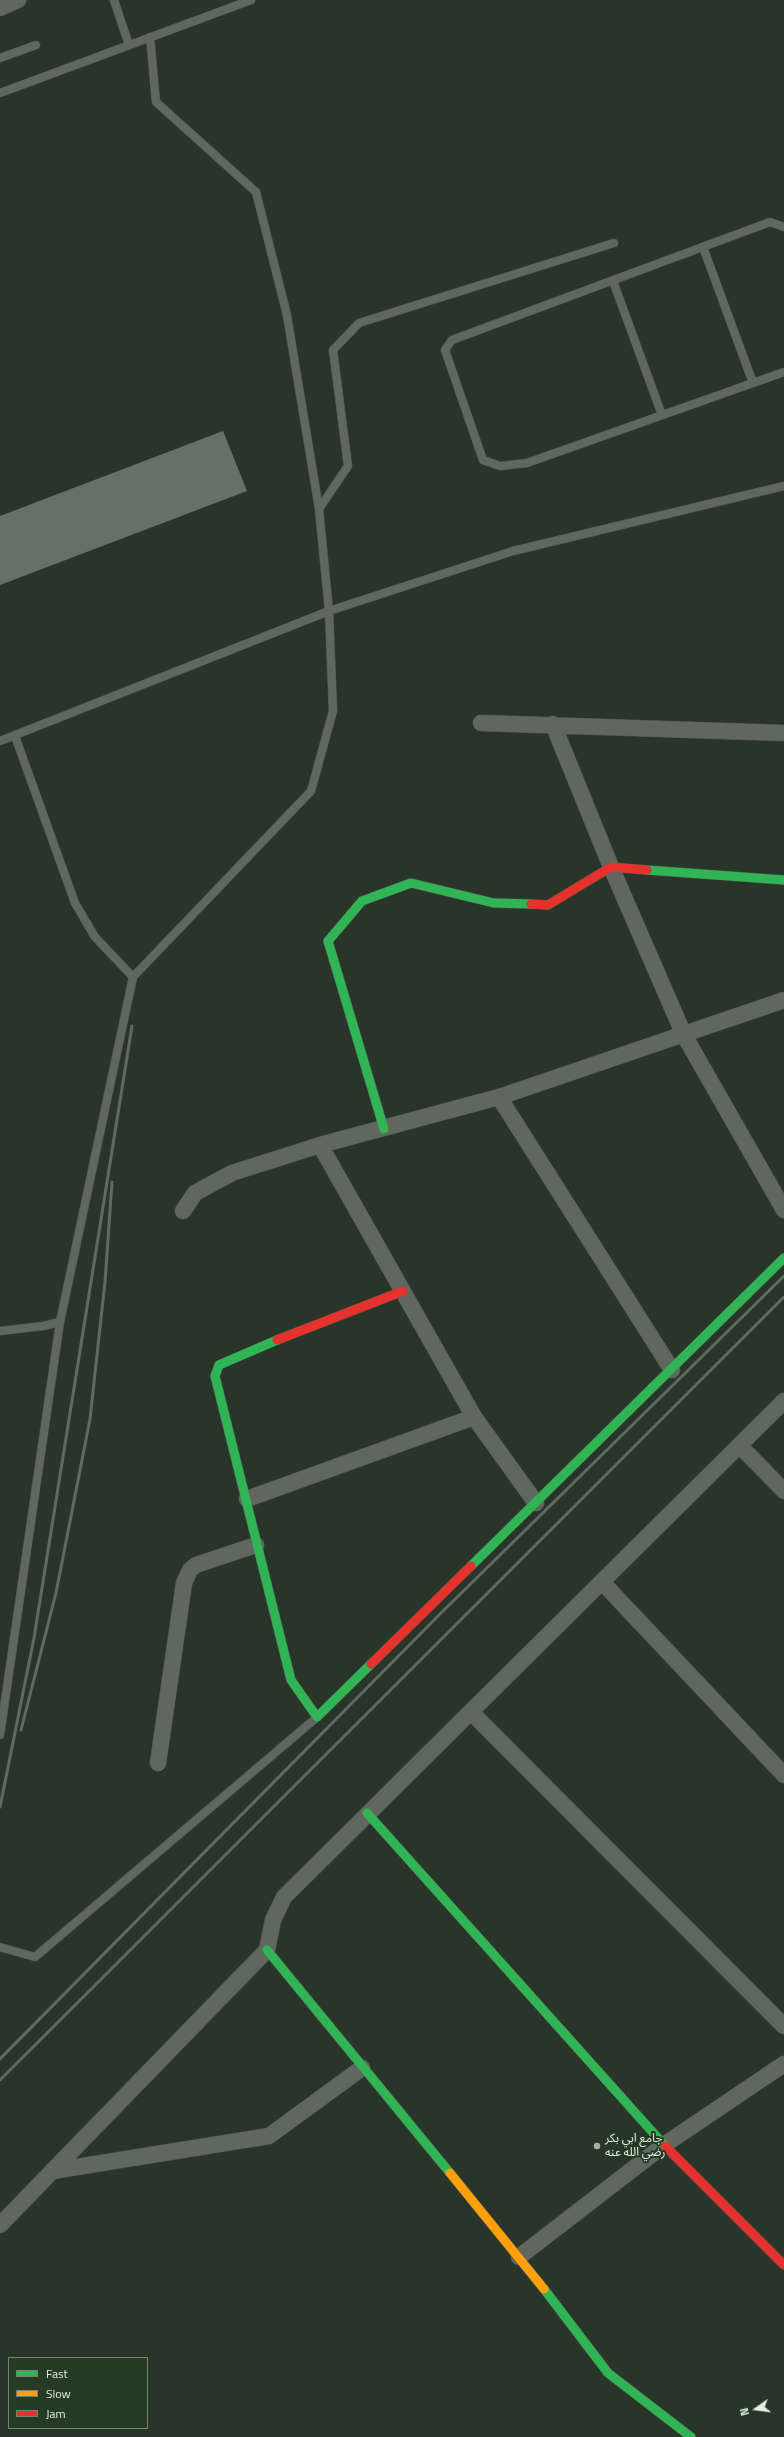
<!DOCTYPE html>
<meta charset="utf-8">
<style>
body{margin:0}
#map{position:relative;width:784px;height:2437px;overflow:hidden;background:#2a352a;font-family:"Titillium Web",sans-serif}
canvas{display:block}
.legend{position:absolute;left:8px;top:2357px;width:140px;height:72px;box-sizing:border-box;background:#263a25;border:1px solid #728371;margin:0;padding:5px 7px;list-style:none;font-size:12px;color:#e4f1e3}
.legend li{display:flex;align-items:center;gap:8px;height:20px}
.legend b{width:20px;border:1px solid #728371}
.north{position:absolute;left:736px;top:2389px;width:40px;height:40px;-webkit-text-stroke:3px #263a25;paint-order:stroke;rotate:256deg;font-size:11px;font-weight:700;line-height:16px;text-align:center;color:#e4f1e3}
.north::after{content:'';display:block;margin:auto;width:14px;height:18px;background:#e4f1e3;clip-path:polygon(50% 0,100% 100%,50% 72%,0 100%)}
</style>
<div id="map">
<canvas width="784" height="2437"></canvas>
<ul class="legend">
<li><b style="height:5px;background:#30b455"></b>Fast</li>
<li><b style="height:5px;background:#ff9f0a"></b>Slow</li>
<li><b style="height:5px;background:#e5322d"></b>Jam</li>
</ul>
<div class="north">N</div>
</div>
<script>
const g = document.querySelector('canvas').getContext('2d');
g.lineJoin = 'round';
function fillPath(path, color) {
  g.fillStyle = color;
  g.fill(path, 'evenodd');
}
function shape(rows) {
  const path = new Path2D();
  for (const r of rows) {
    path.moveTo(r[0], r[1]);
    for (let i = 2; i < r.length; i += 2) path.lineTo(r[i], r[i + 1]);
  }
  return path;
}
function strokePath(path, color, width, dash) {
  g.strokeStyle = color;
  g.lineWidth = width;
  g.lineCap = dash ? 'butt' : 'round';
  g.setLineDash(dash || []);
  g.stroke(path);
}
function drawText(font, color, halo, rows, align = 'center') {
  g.font = font + ' "Titillium Web","Noto Sans Arabic",sans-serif';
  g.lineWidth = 4;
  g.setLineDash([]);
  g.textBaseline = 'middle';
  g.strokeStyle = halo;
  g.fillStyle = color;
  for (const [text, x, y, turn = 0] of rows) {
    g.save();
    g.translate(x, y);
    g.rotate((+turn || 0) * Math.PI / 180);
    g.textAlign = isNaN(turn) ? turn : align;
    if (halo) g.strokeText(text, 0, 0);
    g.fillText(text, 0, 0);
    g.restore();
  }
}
const building = shape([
 [223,431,247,491,0,585,0,516]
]);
const lane = shape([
 [114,0,129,45],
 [0,58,36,45],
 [0,93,251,0],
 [784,227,770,222,452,340,445,350,483,460,500,466,527,463,784,372],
 [703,247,753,383],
 [613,281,662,415],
 [319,509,348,466,333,350,359,323,614,243],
 [15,736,75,903,95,937,133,977],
 [0,741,329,611,513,551,784,486],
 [0,1331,43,1326,60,1322],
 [0,1735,60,1322,133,977,311,791,333,711,329,611,319,509,287,315,256,192,156,102,150,37],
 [0,1947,35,1957,316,1718]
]);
const street = shape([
 [0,8,18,0],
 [481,723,784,733],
 [553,724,611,867,684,1035,784,1210],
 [499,1097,672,1370],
 [320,1145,474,1417,536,1503],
 [183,1211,195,1193,232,1173,320,1145,499,1097,784,1000],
 [740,1446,784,1491],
 [247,1499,474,1417],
 [602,1582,784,1775],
 [471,1712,784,2026],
 [158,1763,184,1583,190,1570,196,1565,256,1545],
 [52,2171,269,2136,362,2068],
 [0,2225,267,1950,273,1920,284,1897,784,1401],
 [519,2257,664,2145,784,2064]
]);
const fast = shape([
 [647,870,784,880],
 [384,1129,328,941,362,901,411,883,494,903,531,904],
 [277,1340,219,1365,215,1376,291,1680,317,1717,371,1664],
 [471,1566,784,1258],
 [367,1813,665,2146],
 [267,1950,450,2173],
 [544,2289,608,2373,691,2437]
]);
const slow = shape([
 [450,2173,544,2289]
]);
const jam = shape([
 [531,904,548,905,611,867,647,870],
 [277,1340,403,1291],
 [371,1664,471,1566],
 [665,2146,784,2265]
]);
const rail = shape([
 [21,1730,56,1593,90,1419,105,1282,112,1182],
 [0,1807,34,1638,132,1026],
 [0,2059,441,1613,784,1276],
 [0,2080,784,1297]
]);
const markers = [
 [597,2146,4,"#a3afa2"]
];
const poiNames = [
 ["جامع ابي بكر",605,2139],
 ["رضي الله عنه",605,2153]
];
fillPath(building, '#647069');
strokePath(lane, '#4a5349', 9);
strokePath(street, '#4a5349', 17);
strokePath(fast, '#4a5349', 10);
strokePath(slow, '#4a5349', 10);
strokePath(jam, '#4a5349', 10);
strokePath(lane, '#5f675e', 8);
strokePath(street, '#5f675e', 16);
strokePath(fast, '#30b455', 9);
strokePath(slow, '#ff9f0a', 9);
strokePath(jam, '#e5322d', 9);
strokePath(rail, '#616a61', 3);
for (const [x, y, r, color] of markers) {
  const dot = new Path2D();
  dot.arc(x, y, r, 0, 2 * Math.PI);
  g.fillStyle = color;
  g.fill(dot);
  strokePath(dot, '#263a25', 1.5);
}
drawText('12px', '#e4f1e3', '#263a25', poiNames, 'left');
</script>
